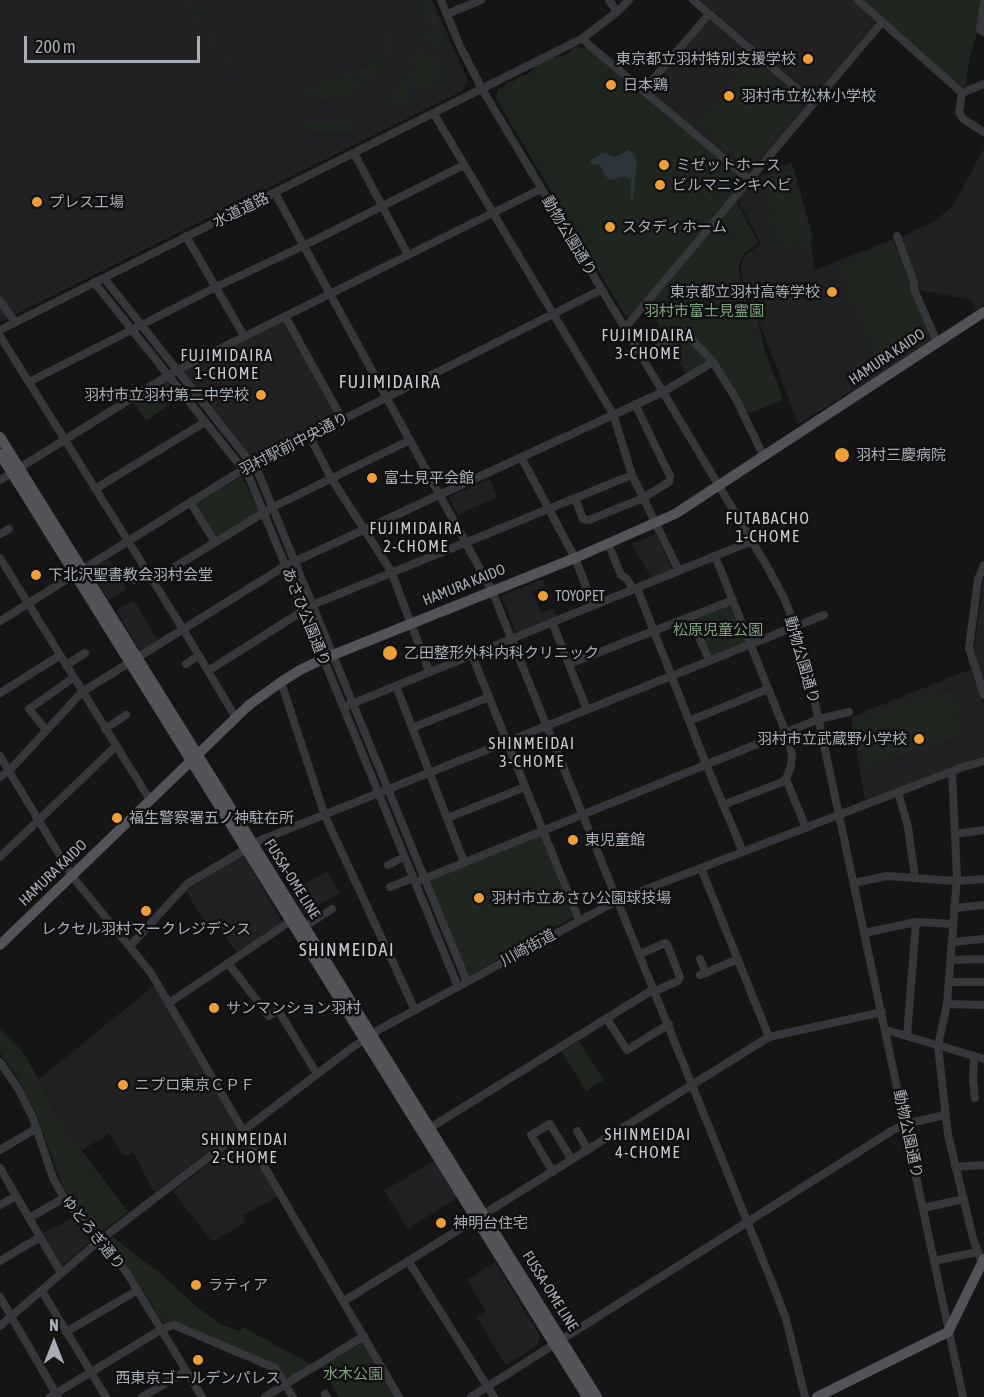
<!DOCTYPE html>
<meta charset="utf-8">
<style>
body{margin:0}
#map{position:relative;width:984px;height:1397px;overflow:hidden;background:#151516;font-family:"Asap Condensed",sans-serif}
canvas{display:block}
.north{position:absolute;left:24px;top:1313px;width:60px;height:60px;-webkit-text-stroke:4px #101011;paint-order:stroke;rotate:0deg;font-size:16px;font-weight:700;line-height:24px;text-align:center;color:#a7adb6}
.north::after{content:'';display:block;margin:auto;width:21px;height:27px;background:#a7adb6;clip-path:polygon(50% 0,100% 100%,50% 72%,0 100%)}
.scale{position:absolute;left:24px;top:36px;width:176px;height:27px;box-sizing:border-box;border:3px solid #a7adb6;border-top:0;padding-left:8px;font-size:18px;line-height:21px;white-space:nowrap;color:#a7adb6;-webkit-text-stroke:4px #101011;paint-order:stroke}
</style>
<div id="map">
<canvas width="984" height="1397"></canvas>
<div class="north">N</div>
<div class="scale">200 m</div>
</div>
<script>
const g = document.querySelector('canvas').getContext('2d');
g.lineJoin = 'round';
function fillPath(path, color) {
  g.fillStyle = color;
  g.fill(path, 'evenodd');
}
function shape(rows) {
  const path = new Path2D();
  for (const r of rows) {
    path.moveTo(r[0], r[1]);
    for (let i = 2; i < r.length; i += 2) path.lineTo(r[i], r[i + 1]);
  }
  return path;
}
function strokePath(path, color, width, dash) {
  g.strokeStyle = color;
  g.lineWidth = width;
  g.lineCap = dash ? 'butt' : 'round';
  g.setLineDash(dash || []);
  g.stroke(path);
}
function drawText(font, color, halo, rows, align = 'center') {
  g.font = font + ' "Asap Condensed","Noto Sans JP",sans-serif';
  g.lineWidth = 5;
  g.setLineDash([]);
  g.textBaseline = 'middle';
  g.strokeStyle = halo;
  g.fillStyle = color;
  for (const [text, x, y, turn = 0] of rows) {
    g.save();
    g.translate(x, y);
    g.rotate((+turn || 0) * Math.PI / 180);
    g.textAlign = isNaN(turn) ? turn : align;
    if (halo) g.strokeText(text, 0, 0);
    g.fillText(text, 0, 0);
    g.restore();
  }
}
const built = shape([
 [0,0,432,0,468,80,464,90,0,322],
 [700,0,854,0,875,19,875,23,816,95,812,95],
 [708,20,714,22,808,101,808,104,751,172,748,172,649,91],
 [984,148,984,304,976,310,971,300,920,290,901,237,932,223,953,206],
 [790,163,792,164,813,236,811,244,815,270,893,239,933,341,798,424,759,321,761,306,742,278,741,266,744,256,761,244,737,199,754,179],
 [282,319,336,417,250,461,180,373],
 [489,479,498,497,458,515,449,497],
 [656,534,672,570,652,579,632,544],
 [109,559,127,589,109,600,91,573,92,569],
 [984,576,984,684,974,650],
 [543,579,545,586,532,592,541,612,553,608,558,617,516,632,501,596],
 [134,600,158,640,140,651,116,610],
 [971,669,984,704,984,756,865,800,851,717],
 [243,854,282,922,237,953,219,925,210,930,186,891],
 [327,871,339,893,304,914,291,892],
 [155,985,237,1126,237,1129,154,1193,133,1152,125,1156,109,1134,82,1150,61,1123,39,1079],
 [242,1139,245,1139,278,1196,243,1216,246,1222,212,1242,173,1191],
 [435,1160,458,1197,408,1229,384,1191],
 [72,1218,90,1239,89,1243,62,1266,60,1265,42,1234],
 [495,1262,540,1336,538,1345,506,1365,476,1317,486,1311,467,1280]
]);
const green = shape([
 [183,0,190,0,196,7,207,29,214,36,230,63,231,71,226,69],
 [417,0,431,0,444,44,441,46,427,43,423,37,429,21,420,11],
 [864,0,981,0,978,30,971,53,965,87,961,87],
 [389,6,394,6,395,11,395,34,393,43,383,64,369,80,350,92,338,96,327,98,302,96,299,93,301,88,310,92,316,90,321,92,320,87,330,77,336,75,340,79,343,85,344,78,348,74,355,80,362,69,367,70,368,65,375,60,380,61,382,51,389,45,386,41,387,34,390,30,393,19],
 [578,46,580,48,586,47,742,177,743,181,630,316,625,315,496,99,498,89,505,86,508,81,513,82,519,76,527,75,539,63,549,58,569,54,572,49],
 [418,51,430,53,437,59,441,69,439,86,435,91,429,93,424,91,423,86,416,85,409,91,410,101,407,107,399,103,392,105,389,103,390,99,395,94,403,76,414,74,411,63,415,52],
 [751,59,804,103,748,168,696,126],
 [336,122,347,124,352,123,355,127,353,130,324,131,304,129,302,125,304,123,331,124],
 [793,170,811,237,810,243,779,251,761,178],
 [736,200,758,243,743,255,739,266,740,278,758,306,757,318,765,351,783,400,750,413,746,411,713,358,686,374,648,306],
 [889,244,894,246,930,338,880,368,837,265],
 [165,379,179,398,146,421,132,400],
 [242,476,260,514,215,539,194,505],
 [729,602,745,643,708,658,691,617],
 [938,689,941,696,951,692,965,732,864,768,855,721],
 [539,831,573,917,467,977,425,880],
 [0,1029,21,1050,39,1079,61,1123,128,1212,101,1232,98,1232,74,1204,62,1185,37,1115,17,1077,0,1053],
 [579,1041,604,1080,586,1091,562,1052],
 [113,1237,162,1275,197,1307,222,1325,240,1331,243,1327,312,1365,321,1367,363,1342,394,1397,339,1397,321,1367,287,1380,275,1366,164,1324,142,1288,108,1244,108,1241]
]);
const water = shape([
 [629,150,634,155,637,163,633,200,631,199,631,180,624,177,610,180,605,176,600,165,592,164,590,162,592,159,603,153,615,157]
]);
const minor = shape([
 [441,0,459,44,482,89,768,568,784,598,795,626,807,665,963,1397],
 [609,0,617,12],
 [693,0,814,103],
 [858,0,962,93],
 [984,2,980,30,984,32],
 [447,14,481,0],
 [583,38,589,45,750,180],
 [643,91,709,14],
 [962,93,959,112,963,119,984,132],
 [962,93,984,84],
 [434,114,613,414,632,475,679,571],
 [354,153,408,255],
 [275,193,492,591,777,1295,786,1319,805,1397],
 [186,236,244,336],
 [897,236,914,283,914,289,937,342],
 [104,278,258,472,467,982],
 [94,282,249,477,458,987],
 [0,301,15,322],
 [285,316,342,419],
 [624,329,882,22],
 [0,330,583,38,617,12,629,0],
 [0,336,183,629,236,718],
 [642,357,685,332,713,362,736,399,764,457],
 [29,382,216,287,303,246,464,165],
 [309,435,331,478,391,571,429,671],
 [521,457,575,558,593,605],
 [0,480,177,370,541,189],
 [95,489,205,422],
 [575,498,583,519,589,520,643,498,669,482,670,476,635,404],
 [190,502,215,542],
 [0,534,9,529],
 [608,543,621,575,627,579,633,589],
 [715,556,786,733,792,755,791,766,786,779,782,782,723,805],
 [0,558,150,800],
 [984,565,978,579,969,648,984,695],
 [134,580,146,571],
 [152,581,273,507,410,440],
 [637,588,706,764,743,852],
 [690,617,709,660],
 [0,621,244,469,601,290],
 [552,622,587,710],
 [472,655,579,920],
 [186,664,198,656],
 [569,664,733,600],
 [66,665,85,653],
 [208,671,312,605,632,475],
 [281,682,325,816,415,1010],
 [396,686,464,862],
 [0,693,59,656],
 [349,705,752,541],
 [689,721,768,689],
 [412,728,489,697],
 [105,729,126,715],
 [46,730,29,709,73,678],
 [0,756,72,876,151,973,399,1397],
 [952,772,957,877,947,1004,938,1046,948,1135,973,1238,982,1263],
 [0,777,9,771,82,692,285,566,663,392,713,362],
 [786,779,806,828],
 [898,792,908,827,915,878],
 [447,818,525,787],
 [955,834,984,830],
 [0,857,116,746],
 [388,865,404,857],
 [701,868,769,1037],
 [421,880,819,719,849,712],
 [854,883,887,876,956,881,984,879],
 [390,887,413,878],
 [954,908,984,905],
 [304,927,332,909],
 [864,933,916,922,953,924],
 [952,942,984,939],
 [130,946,187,884,261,840,824,615],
 [640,954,665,943,667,944,680,977,678,981,655,991],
 [700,959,706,973],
 [951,960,984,959],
 [228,963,269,1016,278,1010,317,1074],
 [700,975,738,959],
 [949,982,984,982],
 [169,1003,295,918],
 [947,1004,984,1005],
 [607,1019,627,1050,669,1024],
 [886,1030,984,1059],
 [907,1036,916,922],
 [974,1056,973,1080,975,1098],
 [0,1062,19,1090,33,1118,53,1178,64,1198,127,1273,202,1397],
 [425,1131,654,989],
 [577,1131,588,1150],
 [0,1150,37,1128],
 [955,1167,984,1165],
 [0,1168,61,1273],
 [553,1172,531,1135,550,1124,572,1160],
 [0,1205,16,1196],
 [923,1208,964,1199],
 [29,1218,64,1198],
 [0,1261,40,1237],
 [934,1261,977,1252],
 [409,1262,494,1397],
 [42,1291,106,1397],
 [0,1297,58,1397],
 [344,1301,769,1037,882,1012],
 [0,1326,99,1241,350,1049,380,1029,618,900,963,767,984,761],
 [66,1332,138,1290],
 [325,1394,327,1397],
 [50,1397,162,1329,174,1325,275,1368,293,1397],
 [142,1397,186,1371],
 [265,1397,364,1336],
 [471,1397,893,1130,905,1124,945,1115]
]);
const major = shape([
 [0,437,597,1397],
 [0,454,587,1397],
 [0,945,249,705,281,682,300,670,323,659,575,558,675,514,984,312],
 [817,1397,948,1332,984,1259]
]);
const markers = [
 [808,59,6,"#ef9f34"],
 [611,85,6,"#ef9f34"],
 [729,96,6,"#ef9f34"],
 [664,165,6,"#ef9f34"],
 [660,185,6,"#ef9f34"],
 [37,202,6,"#ef9f34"],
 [610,227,6,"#ef9f34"],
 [832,292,6,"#ef9f34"],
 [261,395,6,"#ef9f34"],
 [842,455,8,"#ef9f34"],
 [372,478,6,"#ef9f34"],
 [36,575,6,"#ef9f34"],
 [543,596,6,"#ef9f34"],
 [390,653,8,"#ef9f34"],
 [919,739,6,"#ef9f34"],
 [117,818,6,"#ef9f34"],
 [573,840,6,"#ef9f34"],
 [479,898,6,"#ef9f34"],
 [146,911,6,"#ef9f34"],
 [214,1008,6,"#ef9f34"],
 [123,1085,6,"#ef9f34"],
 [441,1223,6,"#ef9f34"],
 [196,1285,6,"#ef9f34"],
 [198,1360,6,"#ef9f34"]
];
const poiNames = [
 ["東京都立羽村特別支援学校",796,59,"right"],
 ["日本鶏",623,85],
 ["羽村市立松林小学校",741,96],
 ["ミゼットホース",676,165],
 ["ビルマニシキヘビ",672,185],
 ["プレス工場",49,202],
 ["スタディホーム",622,227],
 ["東京都立羽村高等学校",820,292,"right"],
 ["羽村市立羽村第二中学校",249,395,"right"],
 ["羽村三慶病院",856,455],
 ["富士見平会館",384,478],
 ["下北沢聖書教会羽村会堂",48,575],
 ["TOYOPET",555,596],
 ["乙田整形外科内科クリニック",404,653],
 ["羽村市立武蔵野小学校",907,739,"right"],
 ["福生警察署五ノ神駐在所",129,818],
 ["東児童館",585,840],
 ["羽村市立あさひ公園球技場",491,898],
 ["レクセル羽村マークレジデンス",146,929,"center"],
 ["サンマンション羽村",226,1008],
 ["ニプロ東京ＣＰＦ",135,1085],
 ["神明台住宅",453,1223],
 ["ラティア",208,1285],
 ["西東京ゴールデンパレス",198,1378,"center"]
];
const streetNames = [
 ["水道道路",241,210,-26],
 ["動物公園通り",569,236,59],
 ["HAMURA KAIDO",887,357,-34],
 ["羽村駅前中央通り",294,444,-27],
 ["HAMURA KAIDO",464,585,-22],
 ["あさひ公園通り",306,617,68],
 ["動物公園通り",802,660,74],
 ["HAMURA KAIDO",53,873,-44],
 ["FUSSA-OME LINE",292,879,58],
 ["川崎街道",528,948,-29],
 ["動物公園通り",908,1134,78],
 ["ゆとろぎ通り",93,1233,51],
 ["FUSSA-OME LINE",550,1291,58]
];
const parkNames = [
 ["羽村市富士見霊園",704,311],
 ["松原児童公園",718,630],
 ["水木公園",353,1374]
];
const neighbourhoodNames = [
 ["FUJIMIDAIRA",648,336],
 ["3-CHOME",648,354],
 ["FUJIMIDAIRA",227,356],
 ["1-CHOME",227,374],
 ["FUTABACHO",768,519],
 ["1-CHOME",768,537],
 ["FUJIMIDAIRA",416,529],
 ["2-CHOME",416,547],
 ["SHINMEIDAI",532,744],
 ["3-CHOME",532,762],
 ["SHINMEIDAI",648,1135],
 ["4-CHOME",648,1153],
 ["SHINMEIDAI",245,1140],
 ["2-CHOME",245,1158]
];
const quarterNames = [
 ["FUJIMIDAIRA",390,382],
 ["SHINMEIDAI",347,950]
];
fillPath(built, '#212123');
fillPath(green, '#1f261f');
fillPath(water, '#2b353a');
strokePath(minor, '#36373b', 8);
strokePath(major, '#52545a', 10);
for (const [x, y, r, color] of markers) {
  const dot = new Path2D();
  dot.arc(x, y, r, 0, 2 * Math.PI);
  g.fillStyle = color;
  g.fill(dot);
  strokePath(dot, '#101011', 2);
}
drawText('15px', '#a7adb6', '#101011', poiNames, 'left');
drawText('15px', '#a7adb6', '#101011', streetNames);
drawText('15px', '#7fa17e', '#101011', parkNames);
g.letterSpacing = '1.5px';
drawText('16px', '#c8cbd2', '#101011', neighbourhoodNames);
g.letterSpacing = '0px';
g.letterSpacing = '1.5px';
drawText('18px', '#c8cbd2', '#101011', quarterNames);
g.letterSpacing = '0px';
</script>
